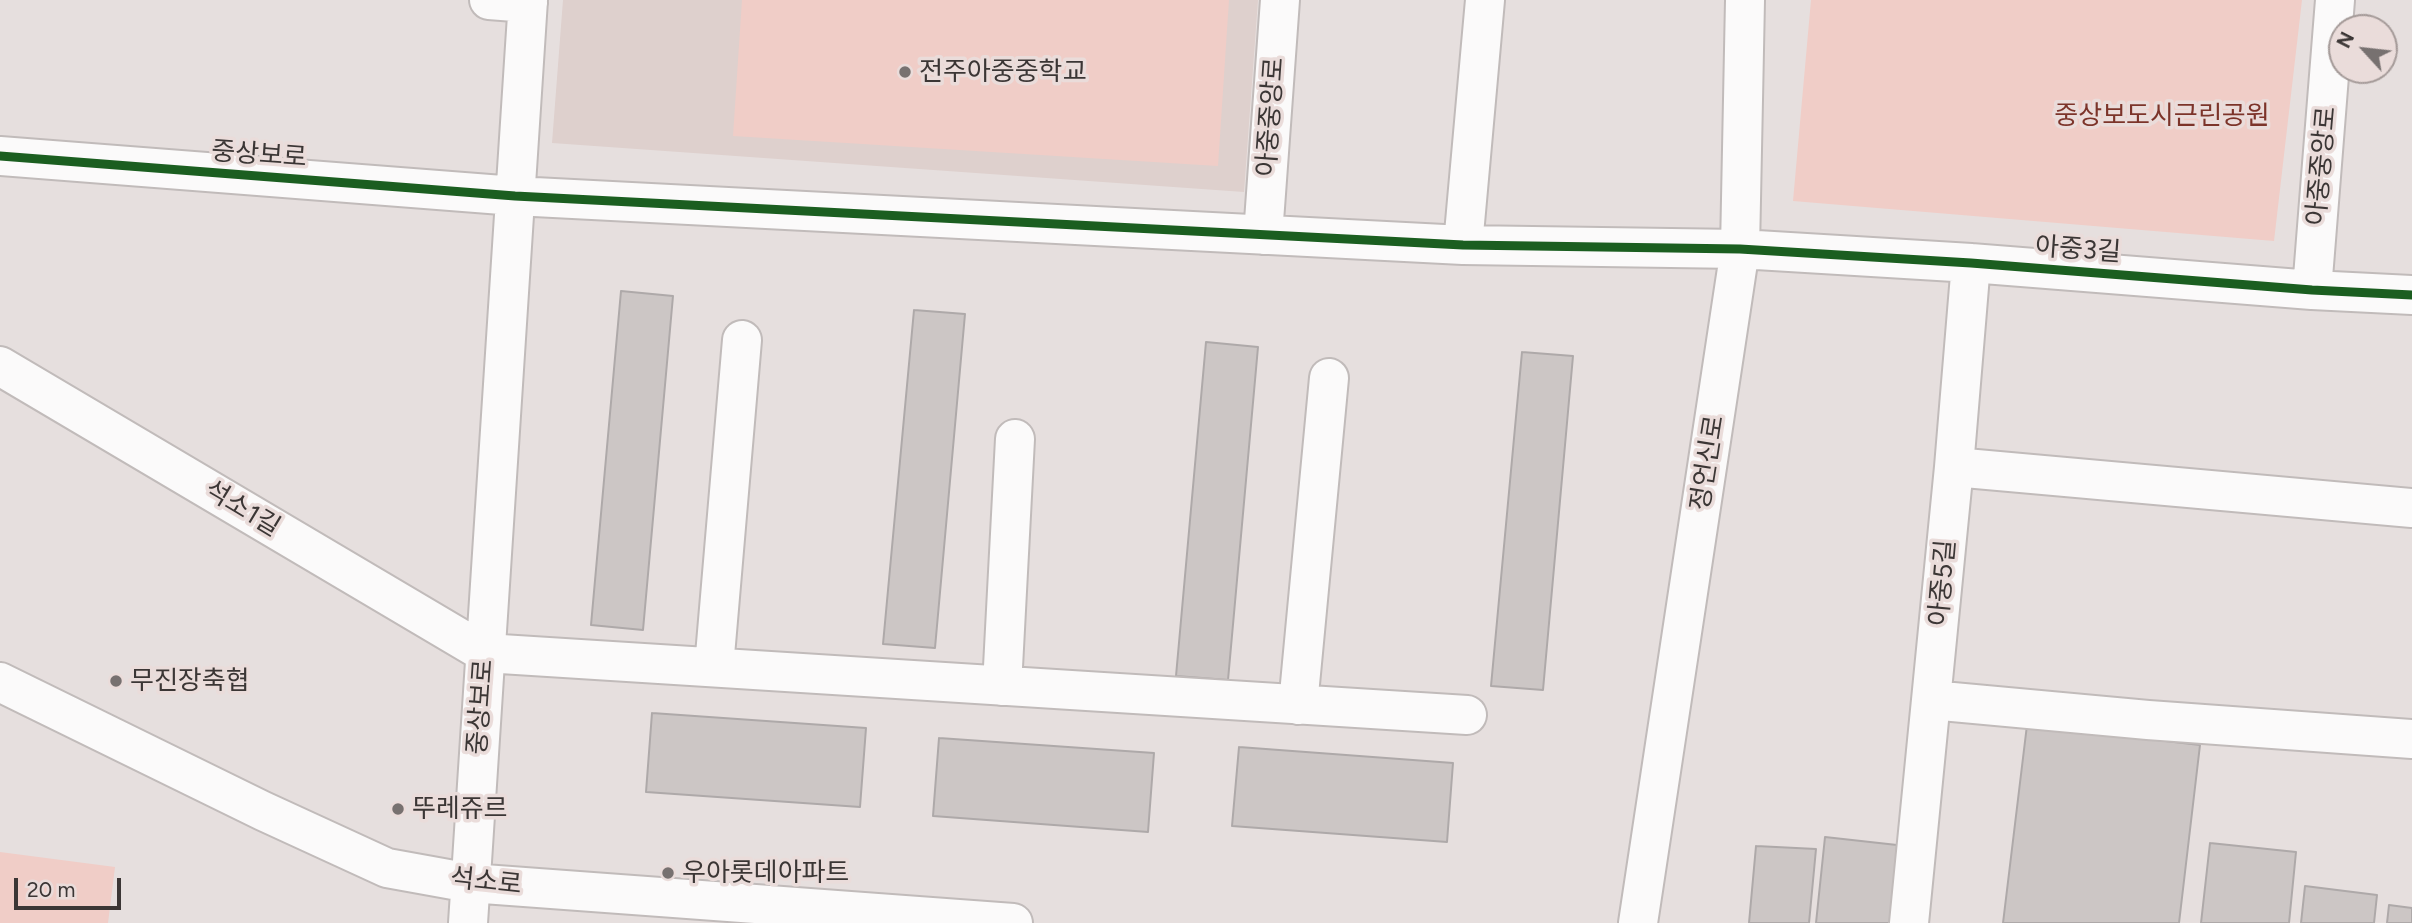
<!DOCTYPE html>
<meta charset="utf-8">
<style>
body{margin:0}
#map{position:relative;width:2412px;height:923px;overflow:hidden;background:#e6dfde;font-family:Figtree,sans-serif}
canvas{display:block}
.north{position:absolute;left:2328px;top:14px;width:70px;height:70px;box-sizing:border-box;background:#eadcda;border:2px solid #a49a98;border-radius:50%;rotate:297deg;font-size:19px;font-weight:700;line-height:28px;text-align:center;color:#3b3635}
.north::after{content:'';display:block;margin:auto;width:24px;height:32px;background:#777170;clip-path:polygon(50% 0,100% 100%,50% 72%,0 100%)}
.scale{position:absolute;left:14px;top:878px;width:107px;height:32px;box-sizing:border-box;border:4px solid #3b3635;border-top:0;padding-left:9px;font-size:21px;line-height:24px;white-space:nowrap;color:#3b3635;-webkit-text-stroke:5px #eadcda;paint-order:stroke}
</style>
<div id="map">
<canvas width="2412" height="923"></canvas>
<div class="north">N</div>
<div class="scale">20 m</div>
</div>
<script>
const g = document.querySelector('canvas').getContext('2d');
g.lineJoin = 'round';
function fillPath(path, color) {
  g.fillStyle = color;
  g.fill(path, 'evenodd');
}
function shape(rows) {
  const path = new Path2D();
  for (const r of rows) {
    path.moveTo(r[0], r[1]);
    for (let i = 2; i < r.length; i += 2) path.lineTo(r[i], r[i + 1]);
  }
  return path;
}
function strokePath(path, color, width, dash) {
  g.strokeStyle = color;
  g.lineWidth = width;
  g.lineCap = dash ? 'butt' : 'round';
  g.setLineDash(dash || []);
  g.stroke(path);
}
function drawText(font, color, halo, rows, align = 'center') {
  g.font = font + ' Figtree,"Noto Sans KR",sans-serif';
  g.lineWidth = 7;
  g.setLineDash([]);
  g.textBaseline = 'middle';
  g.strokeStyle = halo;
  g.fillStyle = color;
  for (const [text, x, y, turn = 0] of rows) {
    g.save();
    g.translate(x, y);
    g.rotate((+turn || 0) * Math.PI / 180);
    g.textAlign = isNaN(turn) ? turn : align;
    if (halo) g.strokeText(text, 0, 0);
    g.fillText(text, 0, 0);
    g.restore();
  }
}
const built = shape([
 [563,0,1258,0,1244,192,552,143]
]);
const green = shape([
 [742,0,1229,0,1218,166,733,136],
 [1811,0,2302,0,2274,241,1793,201],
 [0,852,115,867,108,923,0,923]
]);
const building = shape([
 [621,291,673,296,643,630,591,625,621,291],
 [914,310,965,314,935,648,883,644,914,310],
 [1206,342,1258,347,1228,680,1176,676,1206,342],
 [1522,352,1573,356,1543,690,1491,686,1522,352],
 [652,713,866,728,860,807,646,792,652,713],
 [2027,725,2200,745,2179,923,2003,923,2027,725],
 [939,738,1154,753,1148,832,933,816,939,738],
 [1239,747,1453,763,1447,842,1232,826,1239,747],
 [1825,837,1897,845,1893,923,1816,923,1825,837],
 [2210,843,2296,852,2289,923,2201,923,2210,843],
 [1756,846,1816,849,1809,923,1749,923,1756,846],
 [2305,886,2377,895,2374,923,2301,923,2305,886],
 [2389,905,2412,908,2412,923,2387,923,2389,905]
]);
const minor = shape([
 [489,0,528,3],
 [0,156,515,196,1463,245,1740,249,1971,263,2312,290,2412,295],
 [1263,235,1280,0],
 [1463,245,1485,0],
 [2312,290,2335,0],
 [0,366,485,653,1467,715],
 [1954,467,2412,508],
 [714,667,742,340],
 [0,682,263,811,387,868,470,883,1013,923],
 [1002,686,1015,439],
 [1931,700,2148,720,2412,739],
 [1298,705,1329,378],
 [468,923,528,0],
 [1638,923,1740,249,1745,0],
 [1909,923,1954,467,1971,263]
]);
const cycleway = shape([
 [0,156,515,196,1463,245,1740,249,1971,263,2312,290,2412,295]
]);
const markers = [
 [905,72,7,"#777170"],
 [116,681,7,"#777170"],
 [398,809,7,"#777170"],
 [668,873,7,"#777170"]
];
const poiNames = [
 ["전주아중중학교",919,72],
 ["무진장축협",130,681],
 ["뚜레쥬르",412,809],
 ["우아롯데아파트",682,873]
];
const parkNames = [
 ["중상보도시근린공원",2162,116]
];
const streetNames = [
 ["아중중앙로",1271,117,-86],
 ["중상보로",259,155,4],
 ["아중중앙로",2322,166,-85],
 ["아중3길",2078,250,4],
 ["정언신로",1708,463,-81],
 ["석소1길",242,509,31],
 ["아중5길",1943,583,-85],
 ["중상보로",481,707,-86],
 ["석소로",486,882,6]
];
fillPath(built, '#ded0cd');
fillPath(green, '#f0cdc7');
fillPath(building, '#ccc6c5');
strokePath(building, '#aea9a9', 2);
strokePath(minor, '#c1bbba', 42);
strokePath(minor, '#fbfafa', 38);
strokePath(cycleway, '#1b5e20', 9);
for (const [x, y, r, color] of markers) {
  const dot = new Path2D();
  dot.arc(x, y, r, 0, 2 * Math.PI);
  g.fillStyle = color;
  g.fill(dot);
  strokePath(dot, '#eadcda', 2.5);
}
drawText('26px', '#3b3635', '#eadcda', poiNames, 'left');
drawText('26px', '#7c342a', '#eadcda', parkNames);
drawText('26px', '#3b3635', '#eadcda', streetNames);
</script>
